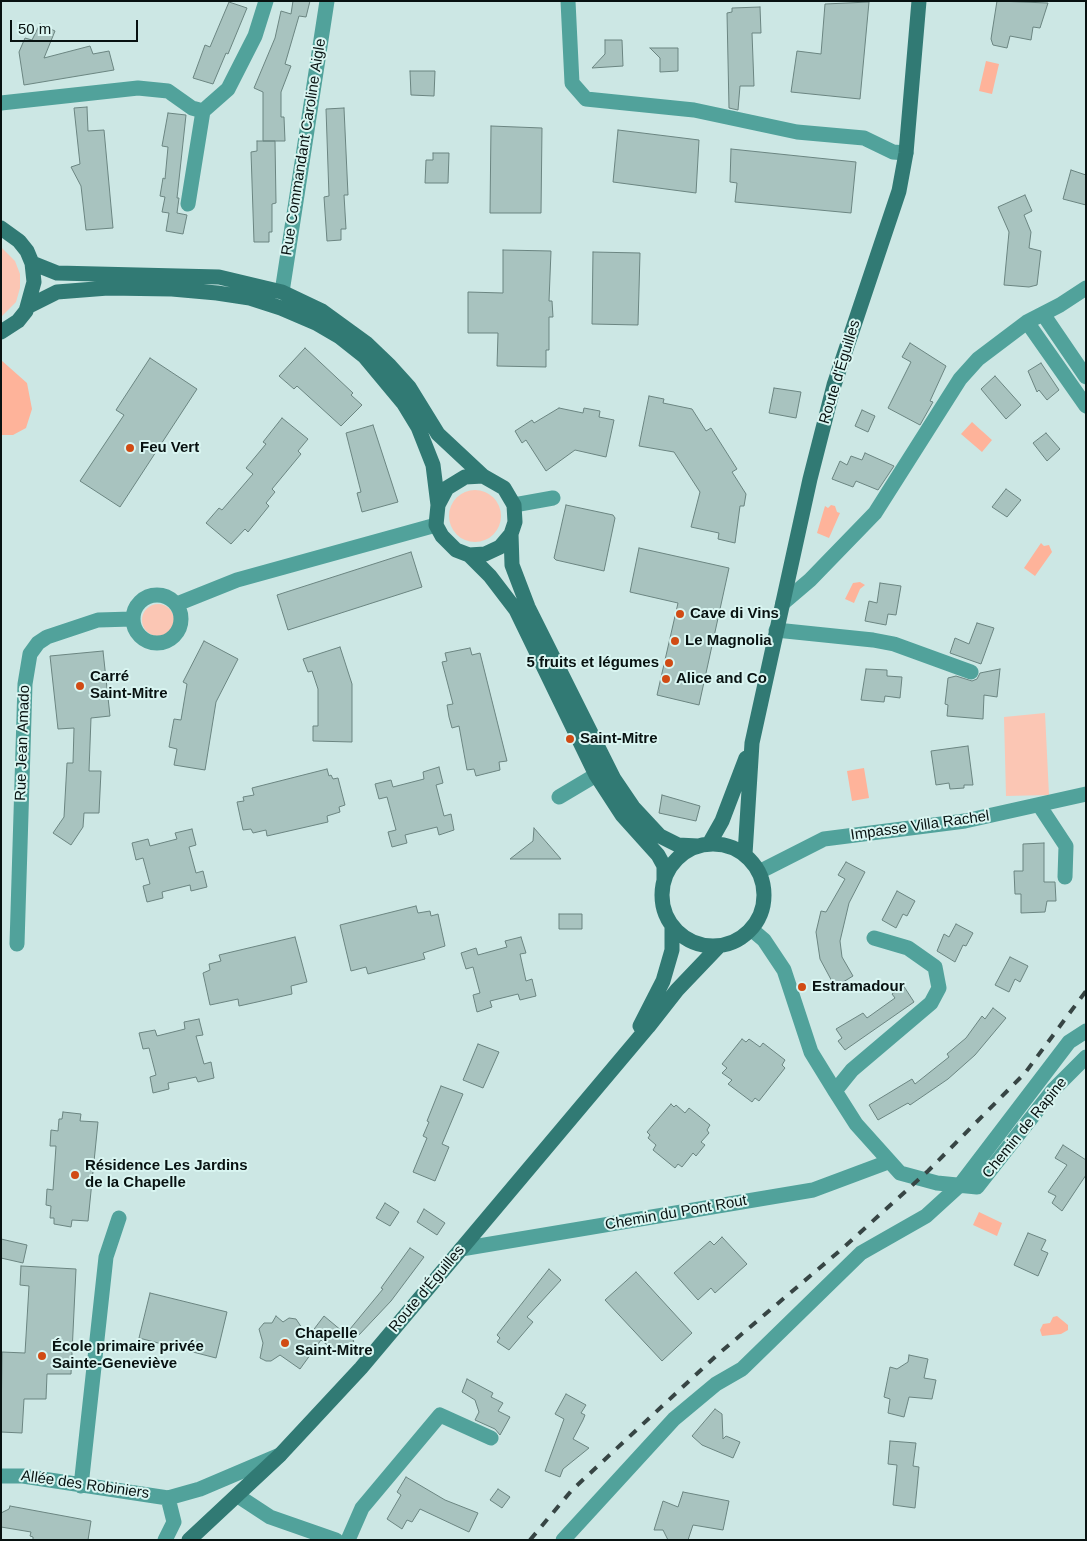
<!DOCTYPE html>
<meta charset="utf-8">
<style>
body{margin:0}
#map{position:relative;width:1087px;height:1541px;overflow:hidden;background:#cce7e4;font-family:Arial,sans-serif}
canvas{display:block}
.frame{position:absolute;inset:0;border:2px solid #081211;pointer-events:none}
.scale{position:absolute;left:10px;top:20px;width:128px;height:22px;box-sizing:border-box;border:2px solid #081211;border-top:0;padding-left:6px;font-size:15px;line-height:18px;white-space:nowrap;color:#081211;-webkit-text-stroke:4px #d9f5f1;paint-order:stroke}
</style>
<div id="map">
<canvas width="1087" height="1541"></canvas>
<div class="frame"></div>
<div class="scale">50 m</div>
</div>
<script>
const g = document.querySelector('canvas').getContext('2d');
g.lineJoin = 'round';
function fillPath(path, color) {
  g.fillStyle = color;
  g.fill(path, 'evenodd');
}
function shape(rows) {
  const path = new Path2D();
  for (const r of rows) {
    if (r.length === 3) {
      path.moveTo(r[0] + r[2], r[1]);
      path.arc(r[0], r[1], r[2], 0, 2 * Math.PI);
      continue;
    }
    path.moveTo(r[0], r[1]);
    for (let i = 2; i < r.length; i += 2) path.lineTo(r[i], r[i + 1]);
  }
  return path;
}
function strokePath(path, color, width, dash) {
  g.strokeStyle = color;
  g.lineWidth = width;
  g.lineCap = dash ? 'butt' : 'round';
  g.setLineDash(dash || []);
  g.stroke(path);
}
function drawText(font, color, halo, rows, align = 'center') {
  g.font = font + ' Arial,sans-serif';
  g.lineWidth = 4;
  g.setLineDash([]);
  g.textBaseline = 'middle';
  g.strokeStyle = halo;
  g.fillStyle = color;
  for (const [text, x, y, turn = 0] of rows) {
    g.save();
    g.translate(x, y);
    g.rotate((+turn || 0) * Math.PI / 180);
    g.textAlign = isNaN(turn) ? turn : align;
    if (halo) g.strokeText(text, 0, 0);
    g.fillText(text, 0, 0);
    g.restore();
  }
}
const green = shape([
 [1,247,15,261,20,274,20,288,16,302,1,317],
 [475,516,26],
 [158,620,16],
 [1045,713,1049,795,1006,796,1004,717]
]);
const water = shape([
 [986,61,999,64,992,94,979,91],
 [1,360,27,383,32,409,26,428,13,435,1,435],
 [972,422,992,440,982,452,961,434],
 [831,505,835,506,837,512,840,513,829,538,817,533,825,506,828,508],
 [1041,543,1044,546,1049,545,1052,552,1035,576,1024,568],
 [860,582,865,585,860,589,854,603,845,599,853,583],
 [864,768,869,798,852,801,847,771],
 [979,1212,1002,1223,997,1236,973,1225],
 [1057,1316,1068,1325,1068,1330,1061,1334,1042,1336,1040,1330,1043,1324,1050,1323,1053,1317]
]);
const building = shape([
 [293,1,310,1,306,17,299,16,285,64,291,66,281,92,281,117,284,117,285,141,263,141,263,92,254,88,275,38,281,11,291,14,293,1],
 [997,1,1048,3,1040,28,1033,27,1031,40,1010,36,1007,48,993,45,991,39,997,1],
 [229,2,247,8,228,54,226,53,213,84,193,78,205,45,210,47,229,2],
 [869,2,860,99,791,92,797,51,821,54,825,4,869,2],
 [760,7,761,33,752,33,754,86,740,86,738,110,729,108,727,13,732,12,732,8,760,7],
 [40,24,55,31,44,58,90,46,93,54,109,51,114,70,24,85,19,52,25,38,32,40,40,24],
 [605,40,622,40,623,66,592,68,605,54,605,40],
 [650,48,678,48,678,71,660,72,660,58,650,48],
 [410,71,435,71,434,96,411,95,410,71],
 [87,107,88,131,104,130,113,228,86,230,81,186,71,167,80,164,74,108,87,107],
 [344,108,348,195,344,195,346,229,341,229,341,240,327,241,324,197,329,196,326,109,344,108],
 [168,113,186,115,177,198,179,198,177,213,187,215,183,234,166,231,169,213,162,212,165,197,160,196,163,178,165,179,168,147,162,146,168,113],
 [491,126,542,128,541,213,490,213,491,126],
 [618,130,699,140,696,193,613,182,618,130],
 [257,141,275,141,276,203,272,204,272,232,269,232,269,242,254,242,251,152,257,151,257,141],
 [731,149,856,162,851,213,735,202,737,183,730,182,731,149],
 [433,153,449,153,448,183,425,183,426,160,433,160,433,153],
 [1071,170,1086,175,1086,205,1063,199,1071,170],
 [1025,195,1032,211,1024,215,1031,232,1029,248,1041,251,1037,285,1029,287,1004,285,1009,232,998,207,1025,195],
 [503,250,551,251,549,301,552,301,553,317,549,317,549,350,546,350,546,367,497,366,498,333,468,333,468,292,503,293,503,250],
 [593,252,640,253,638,325,592,324,593,252],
 [910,343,946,366,930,401,933,402,920,425,888,408,911,362,902,357,910,343],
 [305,348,353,393,351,395,362,405,341,426,297,386,294,389,279,376,305,348],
 [150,358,197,389,120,507,80,481,124,415,116,410,150,358],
 [1041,363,1059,390,1047,400,1039,390,1037,392,1028,371,1041,363],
 [995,376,1021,405,1006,419,981,389,995,376],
 [774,388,801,392,796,418,769,413,774,388],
 [649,396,664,399,663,403,692,409,706,431,711,428,737,469,732,472,746,494,744,506,740,506,735,543,718,539,719,533,691,527,700,492,674,452,639,446,649,396],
 [559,408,583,413,584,408,600,411,599,417,614,420,606,457,575,450,546,471,526,440,522,443,515,431,532,420,534,423,559,408],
 [862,410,875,416,868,432,855,426,862,410],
 [282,418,308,439,298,451,301,454,272,489,275,492,266,503,269,506,248,532,245,529,231,544,206,523,219,508,222,510,253,474,246,468,266,444,263,442,282,418],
 [373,425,398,502,362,512,357,493,361,492,346,433,373,425],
 [1046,433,1060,449,1047,461,1033,443,1046,433],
 [865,453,894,466,878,490,856,481,853,487,832,479,840,461,847,465,851,456,862,460,865,453],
 [1006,489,1021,500,1007,517,992,507,1006,489],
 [566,505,613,515,615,518,604,571,556,560,554,558,566,505],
 [639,548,729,568,699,705,657,695,678,603,630,592,639,548],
 [411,552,422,587,288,630,277,595,411,552],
 [880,583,901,586,896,615,888,614,886,625,865,621,869,601,877,603,880,583],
 [977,623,994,628,981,664,950,653,955,638,969,644,977,623],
 [204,641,238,659,216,702,205,770,174,765,177,749,169,747,174,719,181,720,187,684,183,682,204,641],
 [340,647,352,684,352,742,313,741,313,726,318,726,318,689,312,671,308,672,303,659,340,647],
 [470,648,472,655,480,653,507,761,499,762,500,770,476,776,474,769,467,770,459,726,452,728,449,717,447,705,453,704,442,662,447,661,445,653,470,648],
 [103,651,110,716,91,718,89,771,101,771,99,813,84,813,83,827,71,845,53,833,64,817,67,763,73,763,74,728,58,729,50,656,103,651],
 [866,669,887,670,887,676,902,677,900,698,885,696,884,702,861,700,866,669],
 [1000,669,997,697,984,695,983,719,947,716,948,705,945,704,948,678,956,676,972,681,977,679,980,673,1000,669],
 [968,746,973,785,964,785,964,788,950,789,949,783,936,785,931,751,968,746],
 [439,767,443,783,436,785,444,816,451,814,454,830,439,835,437,827,405,835,407,843,392,847,388,832,396,830,387,797,379,799,375,784,391,780,393,787,424,779,423,772,439,767],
 [327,769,329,776,331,775,333,779,338,778,345,805,339,807,340,812,327,816,328,822,267,836,266,830,253,833,251,829,243,830,237,802,244,801,243,797,254,795,252,788,327,769],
 [662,795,700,806,696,821,659,813,662,795],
 [534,828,561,859,510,859,533,841,534,828],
 [192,829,196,845,189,847,196,873,203,871,207,887,191,891,190,885,162,892,163,898,147,902,143,886,150,884,143,858,136,860,132,843,148,839,150,846,177,839,175,833,192,829],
 [1044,843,1044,882,1055,882,1056,901,1047,901,1045,912,1021,913,1021,894,1015,894,1014,871,1023,871,1023,844,1044,843],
 [846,862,865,872,849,903,840,941,842,957,853,976,835,987,820,959,816,932,821,911,826,912,845,879,838,875,846,862],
 [897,891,915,901,907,916,903,914,896,928,882,920,897,891],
 [416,906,418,913,430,911,431,916,438,914,445,946,423,953,425,959,368,974,366,967,351,971,340,925,416,906],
 [559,914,582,914,582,929,559,929,559,914],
 [956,924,973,933,966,946,963,945,955,962,937,951,944,934,949,937,956,924],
 [295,937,307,982,291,986,292,994,257,1002,239,1006,238,999,210,1005,203,973,210,970,209,964,221,961,219,955,295,937],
 [521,937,526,953,520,954,526,981,532,979,536,996,520,1000,518,994,490,1001,492,1007,477,1012,473,995,480,993,473,967,466,969,461,953,476,948,478,955,507,947,505,941,521,937],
 [1010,957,1028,966,1020,982,1015,979,1009,992,995,985,1010,957],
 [903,985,914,1002,845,1050,838,1041,842,1038,836,1029,863,1013,867,1018,895,998,892,994,903,985],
 [993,1008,1006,1018,975,1055,948,1079,910,1105,908,1103,878,1120,869,1105,912,1079,915,1084,949,1057,947,1054,966,1038,982,1016,985,1019,993,1008],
 [199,1019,203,1035,196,1036,204,1064,211,1062,214,1078,198,1082,196,1077,168,1083,169,1089,153,1093,150,1077,156,1075,149,1048,143,1049,139,1033,155,1030,157,1036,185,1029,184,1022,199,1019],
 [742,1039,746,1042,749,1039,760,1047,763,1043,785,1060,782,1065,785,1068,759,1101,755,1098,752,1102,728,1084,732,1080,722,1073,727,1068,722,1064,742,1039],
 [478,1044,499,1052,483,1088,463,1080,478,1044],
 [441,1086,463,1094,442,1144,449,1147,435,1181,413,1172,427,1138,423,1136,429,1122,427,1121,441,1086],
 [671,1104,674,1107,676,1105,685,1113,689,1108,710,1125,707,1130,709,1133,701,1142,705,1145,696,1156,693,1153,682,1167,678,1164,675,1168,653,1150,656,1145,648,1138,650,1135,647,1132,671,1104],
 [63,1112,81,1114,80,1121,98,1122,88,1221,72,1220,71,1227,54,1224,54,1218,50,1218,51,1206,46,1205,47,1189,53,1190,56,1146,50,1146,51,1130,58,1131,59,1119,62,1119,63,1112],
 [1063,1145,1086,1160,1086,1175,1062,1211,1052,1203,1056,1196,1048,1192,1067,1165,1055,1158,1063,1145],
 [385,1203,399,1212,390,1226,376,1218,385,1203],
 [424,1209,445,1223,437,1235,417,1222,424,1209],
 [1028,1233,1046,1240,1041,1250,1048,1253,1038,1276,1014,1265,1028,1233],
 [722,1237,747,1264,715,1293,711,1288,698,1300,674,1273,710,1241,714,1245,722,1237],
 [1,1239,27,1245,23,1263,1,1258,1,1239],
 [410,1248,424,1257,391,1301,358,1336,350,1329,383,1289,381,1288,410,1248],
 [21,1266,76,1269,71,1374,47,1374,46,1399,24,1399,22,1433,1,1432,2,1352,25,1353,29,1286,20,1285,21,1266],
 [549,1269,561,1280,527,1317,533,1322,509,1350,497,1342,500,1338,497,1335,549,1269],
 [636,1272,692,1333,662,1361,605,1300,636,1272],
 [150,1293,227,1312,216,1358,139,1338,150,1293],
 [276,1316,283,1322,289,1318,296,1319,308,1337,324,1316,354,1341,341,1356,321,1340,300,1369,280,1355,271,1361,266,1361,260,1358,263,1343,259,1329,264,1323,272,1323,276,1316],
 [909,1355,928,1359,924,1378,936,1380,932,1399,909,1397,904,1417,888,1413,890,1399,884,1397,890,1367,897,1369,908,1362,909,1355],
 [467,1379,493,1393,491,1397,503,1403,498,1411,510,1417,500,1435,495,1429,475,1420,479,1412,475,1400,462,1392,467,1379],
 [566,1394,586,1405,581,1413,585,1415,583,1420,573,1439,589,1448,563,1469,560,1477,545,1471,564,1419,555,1414,566,1394],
 [715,1409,722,1414,723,1439,726,1436,740,1442,733,1458,702,1445,692,1436,715,1409],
 [890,1441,916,1443,913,1466,919,1467,915,1508,893,1505,897,1465,888,1464,890,1441],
 [406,1477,445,1500,478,1513,469,1532,420,1509,412,1522,407,1520,402,1529,387,1519,401,1495,397,1492,406,1477],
 [498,1489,510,1497,502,1508,490,1500,498,1489],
 [683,1492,729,1501,723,1530,693,1525,688,1540,668,1540,663,1530,654,1530,663,1501,678,1507,683,1492],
 [10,1506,91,1521,88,1540,33,1540,33,1537,30,1536,31,1532,1,1527,1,1513,9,1509,10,1506]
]);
const street = shape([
 [568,1,572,83,586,99,694,110,797,132,864,138,893,152,906,153],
 [1,103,138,88,168,91,192,108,203,111,228,89,255,36,266,1],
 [188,204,203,111],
 [282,292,327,1],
 [1043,314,1086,377],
 [1027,322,1086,406],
 [514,505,553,498],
 [157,619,24],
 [783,603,810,580,875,513,960,379,978,359,1027,322,1060,305,1086,288],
 [177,604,237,580,436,525],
 [776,630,873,640,894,644,971,672],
 [559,797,596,775],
 [1039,805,1066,846,1065,877],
 [759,872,824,839,965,821,1086,794],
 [751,929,764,940,784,970,811,1052,835,1091,856,1124,900,1173,937,1183,977,1187,1054,1089,1086,1057],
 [17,944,25,684,30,654,38,643,47,637,98,620,132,619],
 [835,1091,852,1070,931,1003,939,988,935,967,908,948,874,938],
 [461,1249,813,1190,888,1162],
 [1,1476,23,1476,168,1498,200,1489,280,1455],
 [81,1486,106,1257,119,1218],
 [238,1496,270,1517,336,1540],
 [165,1540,174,1522,168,1498],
 [348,1540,362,1508,440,1415,491,1438],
 [563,1540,674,1419,716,1384,742,1369,861,1253,926,1216,960,1185,1069,1042,1086,1031]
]);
const secondary = shape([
 [1,228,19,241,27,251,32,263,34,282,26,311,18,321,1,332],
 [32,263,57,273,219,277,282,292,322,311,366,343,390,366,409,387,438,434,483,476],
 [29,306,57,292,108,288,172,289,217,293,250,298,281,308,316,323,340,337,364,356,404,404,418,427,433,465,438,505],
 [483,476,504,488,514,505,515,522,511,534,500,547,485,554,469,555,456,550,442,536,436,525,438,505,447,488,465,477,483,476],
 [511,534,512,565,528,607,614,779,633,807,660,836,678,845,698,846],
 [469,555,490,576,516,610,596,775,622,815,658,855,664,866,664,881],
 [709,844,722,821,746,758],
 [713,895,51],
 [745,854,752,743,810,479,834,385,899,191,906,153,919,1],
 [640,1026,663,981,672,950,672,925],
 [189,1540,280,1455,361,1368,648,1027,677,990,719,946]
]);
const rail = shape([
 [530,1540,572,1490,716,1356,843,1248,928,1171,1025,1073,1086,991]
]);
const markers = [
 [130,448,5,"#d14b14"],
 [680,614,5,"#d14b14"],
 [675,641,5,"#d14b14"],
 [669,663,5,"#d14b14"],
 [666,679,5,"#d14b14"],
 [80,686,5,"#d14b14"],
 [570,739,5,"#d14b14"],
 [802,987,5,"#d14b14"],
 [75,1175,5,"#d14b14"],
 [285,1343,5,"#d14b14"],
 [42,1356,5,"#d14b14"]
];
const streetNames = [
 ["Rue Commandant Caroline Aigle",304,147,-81],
 ["Route d'Éguilles",840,372,-73],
 ["Rue Jean Amado",23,743,-88],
 ["Impasse Villa Rachel",920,826,-8],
 ["Chemin de Rapine",1025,1128,-51],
 ["Chemin du Pont Rout",676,1213,-10],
 ["Route d'Éguilles",427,1289,-50],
 ["Allée des Robiniers",85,1485,8]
];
const poiNames = [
 ["Feu Vert",140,448],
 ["Cave di Vins",690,614],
 ["Le Magnolia",685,641],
 ["5 fruits et légumes",659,663,"right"],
 ["Carré",90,677],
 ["Saint-Mitre",90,694],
 ["Alice and Co",676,679],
 ["Saint-Mitre",580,739],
 ["Estramadour",812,987],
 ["Résidence Les Jardins",85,1166],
 ["de la Chapelle",85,1183],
 ["Chapelle",295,1334],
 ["Saint-Mitre",295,1351],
 ["École primaire privée",52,1347],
 ["Sainte-Geneviève",52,1364]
];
fillPath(green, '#fbc6b4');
fillPath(water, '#feb39a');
fillPath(building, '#a8c3bf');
strokePath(building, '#6b8581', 1);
strokePath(street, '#51a29b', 15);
strokePath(secondary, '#317a74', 15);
strokePath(rail, '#374544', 4, [9, 9]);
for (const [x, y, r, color] of markers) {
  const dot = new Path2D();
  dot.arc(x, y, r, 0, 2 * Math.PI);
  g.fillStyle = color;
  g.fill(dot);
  strokePath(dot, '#d9f5f1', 2);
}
drawText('15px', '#081211', '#d9f5f1', streetNames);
drawText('bold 15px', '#081211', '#d9f5f1', poiNames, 'left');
</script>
